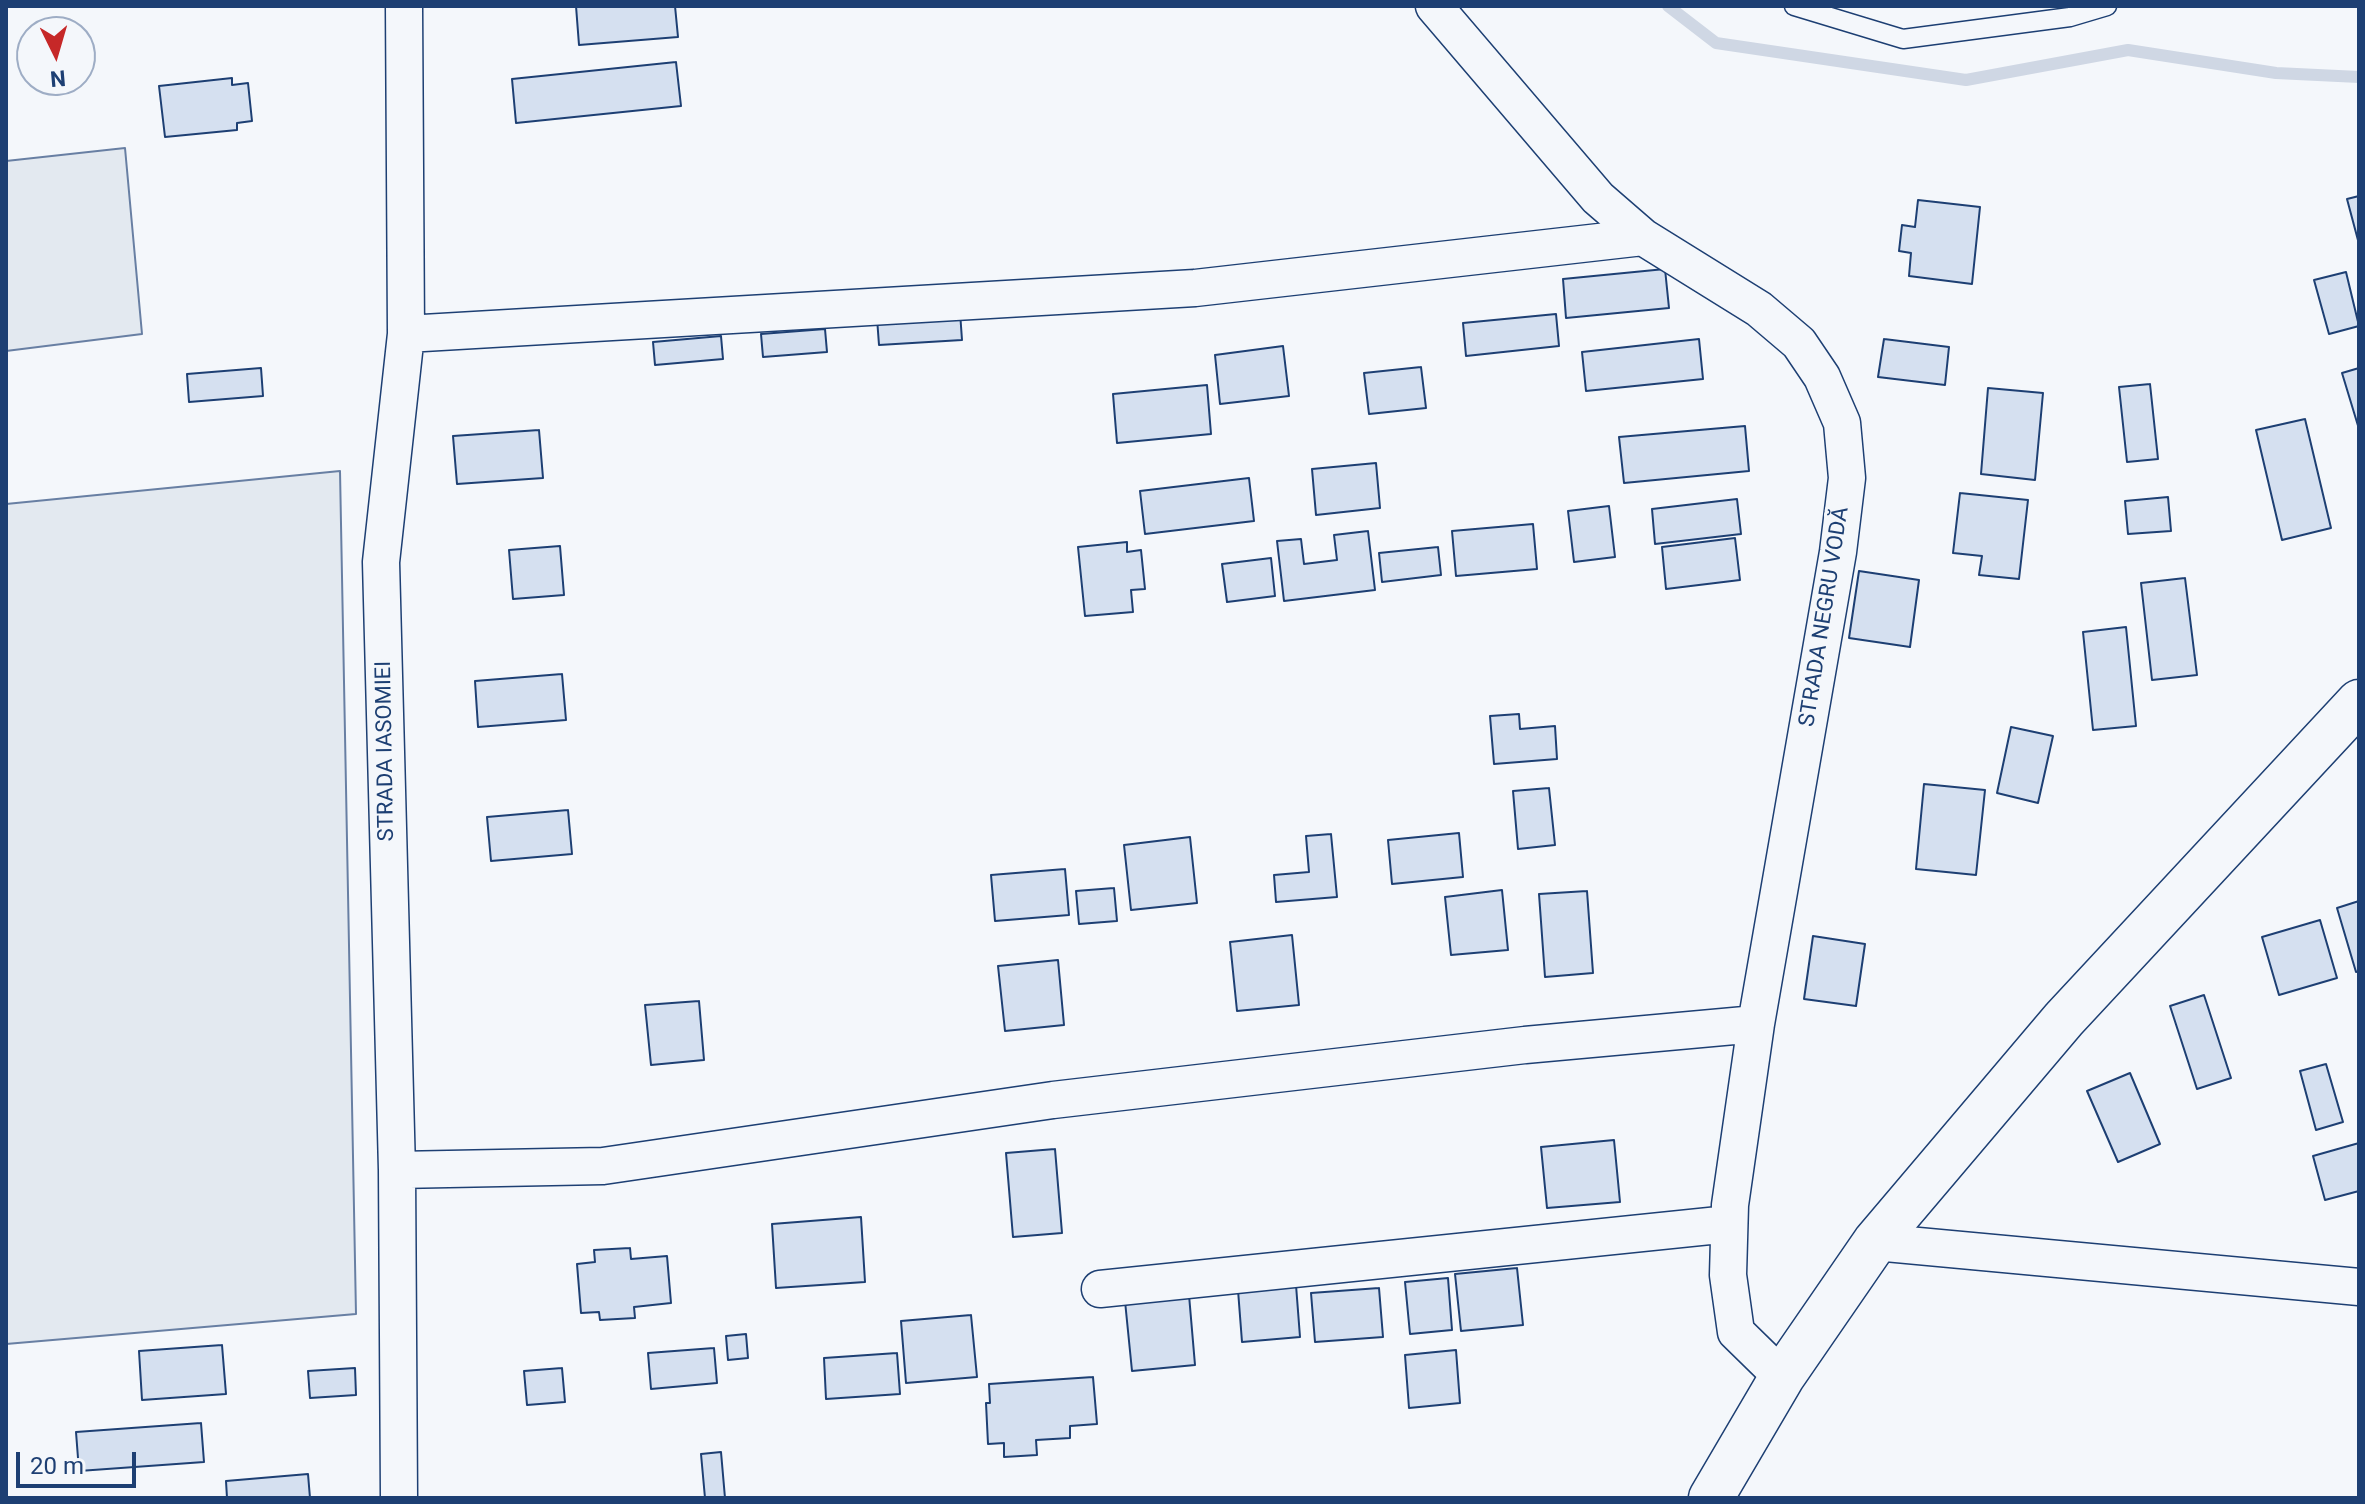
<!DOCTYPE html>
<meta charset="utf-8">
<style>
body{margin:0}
#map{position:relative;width:2365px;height:1504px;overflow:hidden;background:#f4f7fb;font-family:Roboto,sans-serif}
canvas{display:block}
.frame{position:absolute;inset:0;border:8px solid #1d3f73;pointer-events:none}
.north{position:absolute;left:16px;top:16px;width:80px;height:80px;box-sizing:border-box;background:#f4f7fb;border:2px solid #9eadc5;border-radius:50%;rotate:175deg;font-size:22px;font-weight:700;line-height:32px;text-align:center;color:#1d3f73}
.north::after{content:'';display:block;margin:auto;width:28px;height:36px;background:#c62828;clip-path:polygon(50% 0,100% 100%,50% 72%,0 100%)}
.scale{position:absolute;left:16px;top:1452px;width:120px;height:36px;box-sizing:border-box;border:4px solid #1d3f73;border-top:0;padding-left:10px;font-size:24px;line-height:28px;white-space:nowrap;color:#1d3f73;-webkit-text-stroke:6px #f4f7fb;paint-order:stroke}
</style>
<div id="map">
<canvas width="2365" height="1504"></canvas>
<div class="frame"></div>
<div class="north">N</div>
<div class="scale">20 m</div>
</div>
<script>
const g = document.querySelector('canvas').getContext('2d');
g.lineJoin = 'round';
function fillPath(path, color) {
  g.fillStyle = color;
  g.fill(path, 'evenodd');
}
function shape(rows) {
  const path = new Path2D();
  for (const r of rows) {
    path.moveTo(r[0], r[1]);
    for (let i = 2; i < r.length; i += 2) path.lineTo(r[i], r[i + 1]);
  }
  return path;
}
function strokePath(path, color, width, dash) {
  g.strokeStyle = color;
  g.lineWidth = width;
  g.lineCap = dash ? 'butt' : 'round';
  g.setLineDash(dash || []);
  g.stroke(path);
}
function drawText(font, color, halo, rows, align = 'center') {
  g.font = font + ' Roboto,sans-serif';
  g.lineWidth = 6;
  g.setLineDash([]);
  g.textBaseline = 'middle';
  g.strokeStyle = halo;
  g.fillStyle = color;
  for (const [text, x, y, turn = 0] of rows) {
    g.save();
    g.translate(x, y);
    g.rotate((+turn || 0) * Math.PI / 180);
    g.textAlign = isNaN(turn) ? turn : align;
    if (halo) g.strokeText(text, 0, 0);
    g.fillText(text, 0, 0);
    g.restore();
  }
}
const green = shape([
 [125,148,142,334,6,351,6,161,125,148],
 [340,471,356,1314,6,1344,6,504,340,471]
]);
const stream = shape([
 [1668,6,1716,43,1966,80,2128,50,2276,73,2359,77]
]);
const building = shape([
 [576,6,675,6,678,37,579,45,576,6],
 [676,62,681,106,516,123,512,79,676,62],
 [232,78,232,85,248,83,252,121,237,123,237,130,165,137,159,86,232,78],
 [2359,196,2359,244,2347,199,2359,196],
 [1918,200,1980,207,1972,284,1909,276,1911,253,1899,251,1902,225,1915,227,1918,200],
 [1665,269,1669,308,1566,318,1563,279,1665,269],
 [2346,272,2359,326,2329,334,2314,280,2346,272],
 [960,312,962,340,879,345,877,318,960,312],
 [1556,314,1559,346,1466,356,1463,323,1556,314],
 [825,329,827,352,763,357,761,334,825,329],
 [721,336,723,359,655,365,653,342,721,336],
 [1699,339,1703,379,1586,391,1582,352,1699,339],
 [1884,339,1949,347,1945,385,1878,377,1884,339],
 [1283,346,1289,396,1220,404,1215,355,1283,346],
 [1421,367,1426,408,1369,414,1364,373,1421,367],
 [261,368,263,396,189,402,187,374,261,368],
 [2359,368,2359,429,2342,373,2359,368],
 [2150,384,2158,459,2127,462,2119,387,2150,384],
 [1207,385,1211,434,1117,443,1113,394,1207,385],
 [1988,388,2043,393,2035,480,1981,474,1988,388],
 [2305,419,2331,528,2282,540,2256,430,2305,419],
 [1745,426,1749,471,1624,483,1619,437,1745,426],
 [539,430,543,478,457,484,453,436,539,430],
 [1376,463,1380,508,1316,515,1312,469,1376,463],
 [1249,478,1254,521,1145,534,1140,491,1249,478],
 [1960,493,2028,500,2019,579,1979,575,1982,556,1953,553,1960,493],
 [2168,497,2171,531,2128,534,2125,501,2168,497],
 [1737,499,1741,534,1655,544,1652,509,1737,499],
 [1609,506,1615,557,1574,562,1568,511,1609,506],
 [1533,524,1537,569,1456,576,1452,531,1533,524],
 [1368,531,1375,590,1284,601,1277,541,1301,539,1304,564,1337,560,1334,535,1368,531],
 [1735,538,1740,580,1666,589,1662,547,1735,538],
 [1127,542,1127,552,1141,550,1145,589,1131,590,1133,612,1085,616,1078,547,1127,542],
 [560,546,564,595,513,599,509,550,560,546],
 [1438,547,1441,575,1382,582,1379,553,1438,547],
 [1271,558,1275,596,1227,602,1222,564,1271,558],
 [1859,571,1919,580,1910,647,1849,638,1859,571],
 [2185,578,2197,675,2152,680,2141,583,2185,578],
 [2126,627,2136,726,2093,730,2083,632,2126,627],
 [562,674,566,720,478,727,475,681,562,674],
 [1519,714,1520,729,1555,726,1557,759,1494,764,1490,716,1519,714],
 [2011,727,2053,736,2038,803,1997,793,2011,727],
 [1924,784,1985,790,1976,875,1916,869,1924,784],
 [1549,788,1555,845,1518,849,1513,791,1549,788],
 [568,810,572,854,491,861,487,817,568,810],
 [1459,833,1463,877,1392,884,1388,840,1459,833],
 [1331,834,1337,897,1276,902,1274,875,1309,872,1306,836,1331,834],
 [1190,837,1197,903,1131,910,1124,845,1190,837],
 [1065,869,1069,915,995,921,991,875,1065,869],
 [1114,888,1117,921,1079,924,1076,891,1114,888],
 [1502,890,1508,950,1451,955,1445,897,1502,890],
 [1587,891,1593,973,1545,977,1539,894,1587,891],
 [2359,901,2359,971,2356,972,2337,908,2359,901],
 [2320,920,2337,978,2279,995,2262,937,2320,920],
 [1292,935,1299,1005,1237,1011,1230,942,1292,935],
 [1813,936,1865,944,1856,1006,1804,999,1813,936],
 [1058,960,1064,1025,1005,1031,998,966,1058,960],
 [2204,995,2231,1078,2197,1089,2170,1006,2204,995],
 [699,1001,704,1060,651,1065,645,1005,699,1001],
 [2326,1064,2343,1122,2316,1130,2300,1071,2326,1064],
 [2130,1073,2160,1144,2118,1162,2087,1091,2130,1073],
 [1614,1140,1620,1202,1547,1208,1541,1147,1614,1140],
 [2359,1143,2359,1191,2325,1200,2313,1156,2359,1143],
 [1055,1149,1062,1233,1013,1237,1006,1153,1055,1149],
 [861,1217,865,1282,776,1288,772,1224,861,1217],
 [630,1248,631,1259,667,1256,671,1303,634,1307,635,1318,600,1320,599,1312,581,1313,577,1264,595,1262,594,1250,630,1248],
 [1517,1268,1523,1325,1461,1331,1455,1274,1517,1268],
 [1448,1278,1452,1330,1410,1334,1405,1282,1448,1278],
 [1296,1285,1300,1337,1242,1342,1238,1290,1296,1285],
 [1379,1288,1383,1337,1315,1342,1311,1293,1379,1288],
 [1189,1295,1195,1365,1132,1371,1125,1301,1189,1295],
 [971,1315,977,1377,906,1383,901,1321,971,1315],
 [746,1334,748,1358,728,1360,726,1336,746,1334],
 [222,1345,226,1394,142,1400,139,1351,222,1345],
 [714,1348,717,1383,651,1389,648,1353,714,1348],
 [1456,1350,1460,1403,1409,1408,1405,1355,1456,1350],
 [897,1353,900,1394,826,1399,824,1358,897,1353],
 [355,1368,356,1395,310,1398,308,1371,355,1368],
 [562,1368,565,1402,527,1405,524,1371,562,1368],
 [1093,1377,1097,1424,1070,1426,1070,1438,1036,1440,1037,1455,1004,1457,1004,1443,988,1444,986,1403,990,1403,989,1384,1093,1377],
 [201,1423,204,1462,79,1471,76,1432,201,1423],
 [721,1452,725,1498,705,1498,701,1454,721,1452],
 [308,1474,310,1498,227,1498,226,1481,308,1474]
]);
const service = shape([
 [1794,6,1903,39,2070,17,2107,6]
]);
const minor = shape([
 [1434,6,1598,198,1643,237,1759,309,1799,343,1822,377,1842,423,1847,478,1838,552,1756,1024,1730,1205,1728,1275,1736,1332,1782,1377],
 [406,334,1195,288,1643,237],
 [397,1170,603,1166,1053,1100,1525,1045,1756,1024],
 [1875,1242,2359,1287],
 [1100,1289,1729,1224],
 [399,1498,397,1170,381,562,406,334,404,6]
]);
const tertiary = shape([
 [1711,1498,1782,1377,1875,1242,2064,1019,2359,702]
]);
const streetNames = [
 ["STRADA NEGRU VODĂ",1825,617,-81],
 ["STRADA IASOMIEI",386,751,-91]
];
fillPath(green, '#e3e9f0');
strokePath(green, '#687fa3', 2);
strokePath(stream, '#cfd7e4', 12);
fillPath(building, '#d5e0f0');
strokePath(building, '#1d3f73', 2);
strokePath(service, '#1d3f73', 21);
strokePath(minor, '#1d3f73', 39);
strokePath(tertiary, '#1d3f73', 47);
strokePath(service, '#f4f7fb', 18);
strokePath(minor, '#f4f7fb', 36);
strokePath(tertiary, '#f4f7fb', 44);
drawText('22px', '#1d3f73', '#f4f7fb', streetNames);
</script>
